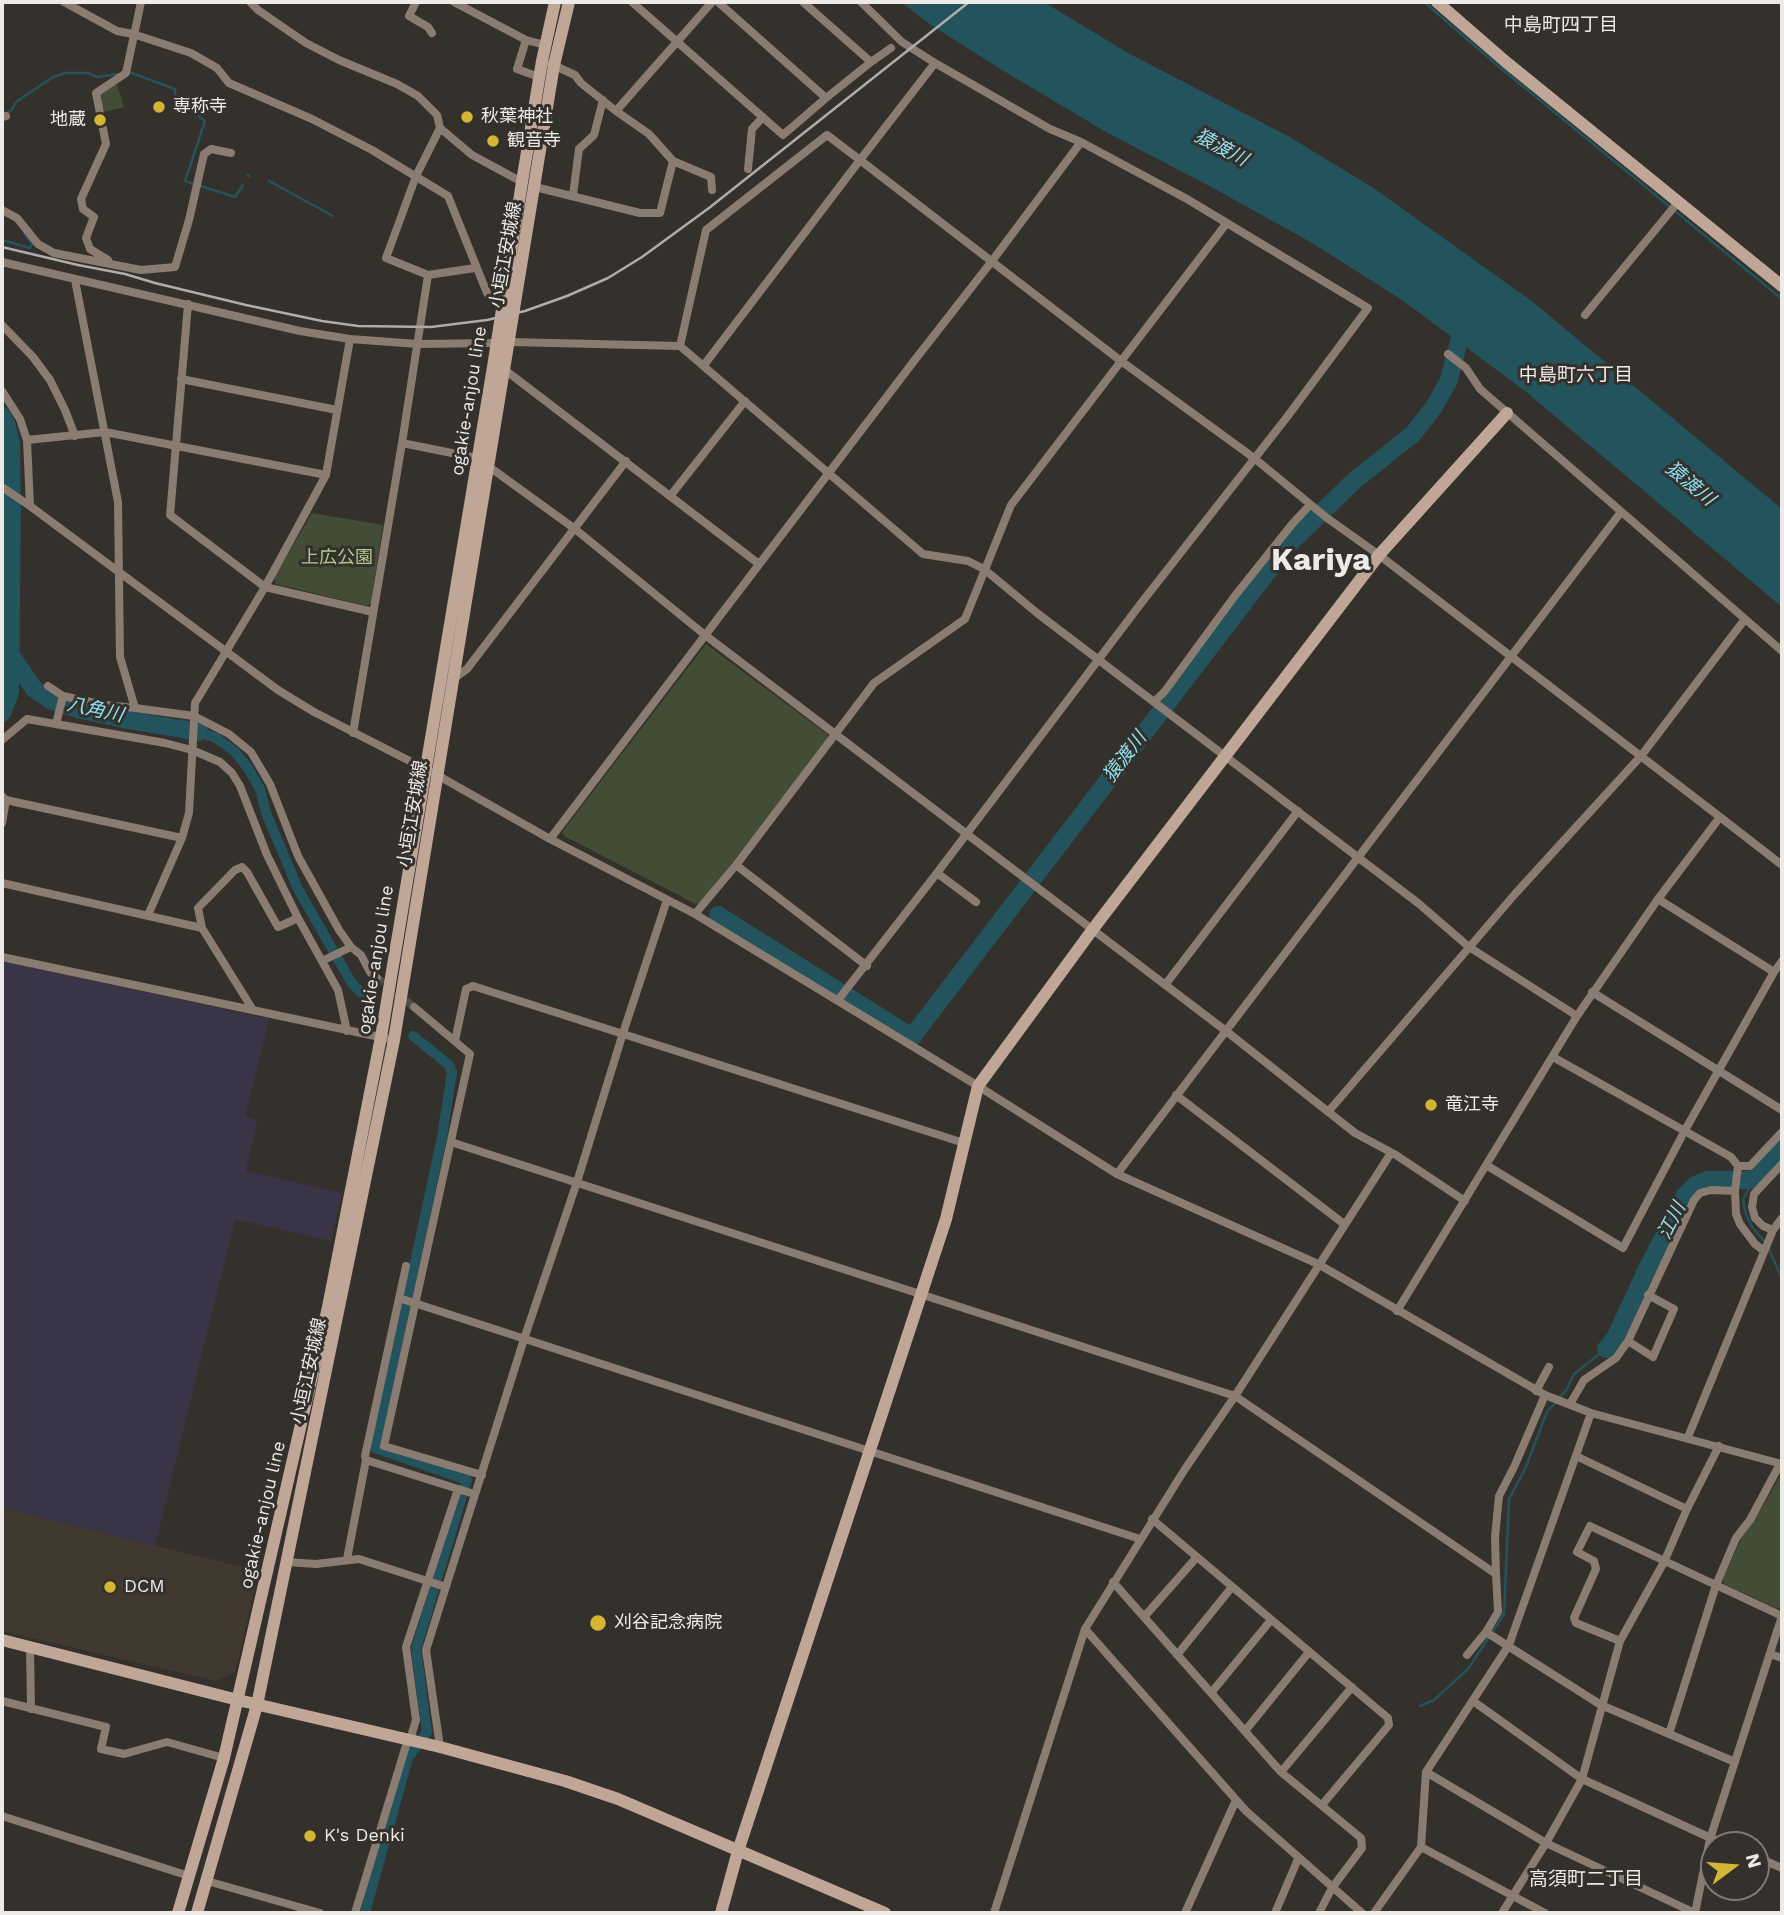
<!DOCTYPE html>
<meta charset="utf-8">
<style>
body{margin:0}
#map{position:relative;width:1784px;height:1915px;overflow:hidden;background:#34302b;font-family:"Work Sans",sans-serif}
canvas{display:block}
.frame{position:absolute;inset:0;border:4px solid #edeae8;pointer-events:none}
.north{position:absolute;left:1700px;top:1831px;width:70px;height:70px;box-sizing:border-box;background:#34302b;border:2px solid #7e7a77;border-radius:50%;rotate:74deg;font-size:19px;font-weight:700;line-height:28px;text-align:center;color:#edeae8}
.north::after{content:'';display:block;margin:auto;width:24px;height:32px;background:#d5b534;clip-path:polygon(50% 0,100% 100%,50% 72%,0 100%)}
</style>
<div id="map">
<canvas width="1784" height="1915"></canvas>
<div class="frame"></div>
<div class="north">N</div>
</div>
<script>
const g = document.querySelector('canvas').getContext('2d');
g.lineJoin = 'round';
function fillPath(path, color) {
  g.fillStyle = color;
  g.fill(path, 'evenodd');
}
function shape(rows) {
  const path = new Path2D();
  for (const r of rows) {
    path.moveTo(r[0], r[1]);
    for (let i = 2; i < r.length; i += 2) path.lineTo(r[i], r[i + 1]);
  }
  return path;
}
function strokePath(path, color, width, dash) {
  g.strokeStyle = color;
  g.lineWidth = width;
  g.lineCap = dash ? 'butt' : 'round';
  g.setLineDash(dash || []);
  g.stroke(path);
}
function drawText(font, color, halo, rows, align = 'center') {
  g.font = font + ' "Work Sans","Noto Sans JP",sans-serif';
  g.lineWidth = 6;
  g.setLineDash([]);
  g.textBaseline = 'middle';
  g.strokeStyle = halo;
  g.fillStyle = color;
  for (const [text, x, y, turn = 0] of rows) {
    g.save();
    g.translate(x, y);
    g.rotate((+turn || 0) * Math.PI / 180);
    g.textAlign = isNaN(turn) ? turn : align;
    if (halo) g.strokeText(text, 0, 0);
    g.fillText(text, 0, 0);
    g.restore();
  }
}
const built = shape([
 [2,1508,259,1571,235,1672,216,1681,2,1631]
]);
const industrial = shape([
 [2,961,269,1019,245,1116,257,1120,246,1171,342,1193,331,1241,235,1219,155,1546,2,1508]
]);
const green = shape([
 [116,82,124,107,104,112,99,94],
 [312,513,383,525,371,603,367,606,276,584,274,578],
 [706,644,827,734,827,739,701,903,696,904,564,836,562,832],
 [1782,1473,1782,1606,1778,1609,1724,1584,1723,1579,1741,1539,1754,1521]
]);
const water = shape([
 [901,2,1044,2,1128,53,1288,136,1375,189,1533,302,1782,509,1782,607,1525,391,1402,300,1312,243,1213,188,1106,132,1002,70,931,25]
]);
const stream = shape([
 [1424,2,1497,65,1782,299],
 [129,72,175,89,175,99,205,121,185,181,235,197,243,185],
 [6,113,11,111,16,102,53,77,65,73,88,73,97,77,117,74],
 [248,175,249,176],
 [269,181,333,216],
 [2,240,30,248,32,244,24,233],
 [1753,1180,1743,1200,1746,1214,1752,1227,1765,1242],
 [1768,1247,1782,1279],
 [1560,1397,1567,1389,1574,1374,1606,1349],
 [1420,1706,1434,1700,1468,1669,1504,1614,1509,1499,1525,1469,1547,1412,1556,1402]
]);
const canal = shape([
 [199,732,216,738,234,751,248,768,260,789,266,813,298,889,351,982,368,1000],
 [365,1913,408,1758,427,1732,416,1649,467,1480,375,1448,442,1137,452,1072,449,1065,413,1036]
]);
const river = shape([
 [2,416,7,426,11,443,12,510,10,692,2,713],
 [11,655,34,689,52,701,81,710,128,720,199,732],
 [718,915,912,1037,1288,545,1354,481,1413,434,1434,407,1449,380,1464,321],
 [1606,1349,1615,1338,1647,1269,1685,1195,1695,1185,1707,1180,1753,1180,1782,1149]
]);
const streetTunnel = shape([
 [377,978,414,1007]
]);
const street = shape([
 [64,2,117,31,133,34,191,53,217,68,229,83,312,119,372,150,448,196,487,293,496,301,502,302],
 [250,2,258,10,306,43,339,60,397,84,418,96,437,115,440,128,472,155,522,182],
 [416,2,409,16,428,27,432,33],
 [454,2,526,40,545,45],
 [632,2,783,135,826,98],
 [718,2,826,98,871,62,803,2],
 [861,2,902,42,935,63],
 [526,40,517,69,539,77],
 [871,62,891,48],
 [551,64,575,75,581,83,616,111,712,2],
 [2,117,6,116],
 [673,161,711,177,712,190],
 [748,169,752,129,763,117],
 [535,187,640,213,660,213,673,161,649,134,616,111],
 [573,195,579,149,594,135,603,100],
 [2,210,17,218,38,244,54,253,141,270,175,267,189,220,204,154,211,149,231,153],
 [108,260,90,249,86,238,94,217,83,209,81,199,106,144,96,93,126,73,141,2],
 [2,262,300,331,350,339],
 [428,275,386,258,416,176,440,128],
 [75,280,118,502,120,657,135,708,194,716,229,734,251,752,270,784,298,856,339,930,351,947,361,955,370,972,377,978],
 [188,304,170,515,265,587,373,612],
 [1585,315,1679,201],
 [2,325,33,357,50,380,65,410,75,436],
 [510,342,680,346,923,554,968,561,984,569,1037,613,1418,903,1469,947,1577,1016,1658,899,1720,817,1782,865],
 [680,346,706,230,827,135,860,160,935,63,1050,129,1081,142,1187,199,1368,308,1287,417,1142,602,937,873,838,1000],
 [1448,354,1466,368,1480,389,1782,651],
 [704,365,860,160,1121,361,1254,458,1327,518,1379,555,1720,817],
 [505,370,759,564],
 [181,379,337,410],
 [2,391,20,419,27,440,105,432,326,475],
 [27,440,30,506],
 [402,443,428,275,475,268],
 [2,487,30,506,278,690,314,712,437,775,550,839,695,914,978,1086,1117,1174,1318,1264,1545,1395,1591,1413,1782,1464],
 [671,495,745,401],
 [452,680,467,669,626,461],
 [48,686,63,696,105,705,135,708],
 [1154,702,1165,691,1234,597,1293,523,1310,505],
 [56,724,63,696],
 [353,733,402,443,477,458,575,529,705,635,1226,1031,1355,1133,1396,1155,1465,1201],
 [2,740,27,719,165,743,192,750,220,762,232,773,240,786,267,855,298,918,338,990,347,1031],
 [2,796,6,800,182,838,189,813,195,703,265,587,326,475,350,339,418,344,496,343],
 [2,823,6,800],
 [550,839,914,361,992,261,1081,142],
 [736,865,867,966],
 [937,873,976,902],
 [2,883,202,928,253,1010],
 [1658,899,1774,972],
 [695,914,736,865,874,683,965,619,1011,505,1226,224],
 [148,915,182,838],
 [202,928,198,908,235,870,242,867,247,872,278,927,298,918],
 [2,957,394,1040],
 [322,961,351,947],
 [1165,985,1298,811],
 [1592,992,1782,1110],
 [414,1007,470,1054,384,1446,482,1475],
 [455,1041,466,989,473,986,964,1143],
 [1553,1057,1731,1157,1738,1166],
 [1176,1095,1344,1224],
 [1328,1112,1515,894,1641,756,1745,619],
 [451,1142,1235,1396,1496,1574,1498,1612,1486,1632,1467,1655],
 [1486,1165,1623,1248,1684,1132,1774,972,1782,961],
 [1117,1174,1621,512],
 [1735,1191,1736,1214,1740,1224,1755,1244,1764,1251],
 [1773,1230,1782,1218],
 [399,1298,1140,1539],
 [1397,1311,1577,1016],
 [1628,1341,1653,1357,1674,1309,1648,1295],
 [1536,1391,1549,1367],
 [1570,1404,1584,1380,1616,1358,1628,1341,1694,1200,1700,1193,1711,1190,1735,1191,1738,1166,1750,1166,1782,1132],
 [1688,1437,1773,1230,1763,1226,1755,1218,1752,1207,1754,1194,1782,1164],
 [1576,1456,1687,1509],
 [366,1460,365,1456,406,1266],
 [1152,1519,1388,1718,1389,1725,1322,1805],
 [347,1559,366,1460,474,1494],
 [287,1562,316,1564,359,1559,446,1587],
 [1496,1574,1495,1537,1499,1496,1514,1467,1545,1395],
 [1113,1582,1281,1772,1361,1838,1362,1848,1332,1888,1319,1913],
 [1144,1617,1197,1557],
 [1085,1629,1246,1811,1362,1913],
 [1486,1632,1601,1705,1735,1762],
 [1620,1641,1576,1623,1574,1618,1596,1569,1594,1561,1577,1552,1590,1526,1782,1616],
 [30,1648,31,1709],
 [1770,1654,1782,1658],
 [1177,1655,1232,1587],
 [1211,1693,1271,1620],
 [2,1701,106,1727,101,1749,124,1754,167,1742,224,1758],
 [1473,1701,1582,1779,1726,1845],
 [1245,1731,1309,1652],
 [1669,1734,1716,1585,1736,1538,1750,1520,1780,1464],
 [410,1740,416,1720,406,1647,458,1489],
 [440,1747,426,1650,524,1339,577,1182,623,1033,667,900],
 [1281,1772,1352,1687],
 [1426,1772,1546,1843,1695,1913],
 [2,1816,189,1876],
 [1421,1847,1545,1913],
 [1756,1857,1782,1868],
 [207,1881,320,1913],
 [355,1913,408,1739],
 [994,1913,1085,1629,1185,1469,1235,1396,1391,1153],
 [1185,1913,1236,1800],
 [1275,1913,1298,1859],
 [1374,1913,1421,1847,1426,1772,1509,1645,1591,1413],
 [1502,1913,1546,1843,1582,1779,1620,1641,1664,1562,1687,1509,1719,1446],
 [1695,1913,1710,1839,1782,1616]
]);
const secondary = shape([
 [1437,2,1506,62,1782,286],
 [2,1640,238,1700,440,1747,565,1781,618,1799,885,1913],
 [178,1913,224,1758,328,1307,381,1037,493,367,522,182,542,61,555,2],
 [197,1913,257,1705,394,1040,554,65,569,2],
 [721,1913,738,1851,946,1219,978,1086,1093,929,1379,555,1507,413]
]);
const rail = shape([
 [2,247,78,265,125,274,155,283,246,305,322,321,358,326,431,327,487,320,525,311,567,296,608,278,642,257,709,208,969,2]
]);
const markers = [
 [159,107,7,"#d5b534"],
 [467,117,7,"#d5b534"],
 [100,120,7,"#d5b534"],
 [493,141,7,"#d5b534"],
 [1431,1105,7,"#d5b534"],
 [110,1587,7,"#d5b534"],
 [598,1623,9,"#d5b534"],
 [310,1836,7,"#d5b534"]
];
const poiNames = [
 ["専称寺",173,107],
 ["秋葉神社",481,117],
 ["地蔵",86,120,"right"],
 ["観音寺",507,141],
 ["竜江寺",1445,1105],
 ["DCM",124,1587],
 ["刈谷記念病院",614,1623],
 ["K's Denki",324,1836]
];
const streetNames = [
 ["小垣江安城線",506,255,-80],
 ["ogakie-anjou line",469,401,-81],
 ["小垣江安城線",413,814,-81],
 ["ogakie-anjou line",376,960,-81],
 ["小垣江安城線",309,1371,-78],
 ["ogakie-anjou line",263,1515,-77]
];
const parkNames = [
 ["上広公園",337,558]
];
const neighbourhoodNames = [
 ["中島町四丁目",1561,25],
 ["中島町六丁目",1576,375],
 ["高須町二丁目",1586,1879]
];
const waterNames = [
 ["猿渡川",1221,148,28],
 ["猿渡川",1690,484,40],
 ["八角川",95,710,12],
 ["猿渡川",1125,757,-53],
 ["江川",1672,1221,-63]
];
const townNames = [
 ["Kariya",1321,561]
];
fillPath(built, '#413930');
fillPath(industrial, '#393546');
fillPath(green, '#434d35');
fillPath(water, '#23535c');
strokePath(stream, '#23535c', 2.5);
strokePath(canal, '#23535c', 10);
strokePath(river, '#23535c', 18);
strokePath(streetTunnel, '#504c47', 8, [8, 4]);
strokePath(street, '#8b7c72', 8);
strokePath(secondary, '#bfa697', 12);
strokePath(rail, '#afaca9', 2.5);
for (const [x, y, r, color] of markers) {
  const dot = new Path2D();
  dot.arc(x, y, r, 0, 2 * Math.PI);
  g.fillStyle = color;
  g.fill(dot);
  strokePath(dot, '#34302b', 2.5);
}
drawText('18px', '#edeae8', '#34302b', poiNames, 'left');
drawText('18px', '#edeae8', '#34302b', streetNames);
drawText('18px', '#b1c98e', '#34302b', parkNames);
drawText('19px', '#edeae8', '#34302b', neighbourhoodNames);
drawText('italic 19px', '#8ee1f1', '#34302b', waterNames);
drawText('bold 32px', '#edeae8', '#34302b', townNames);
</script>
